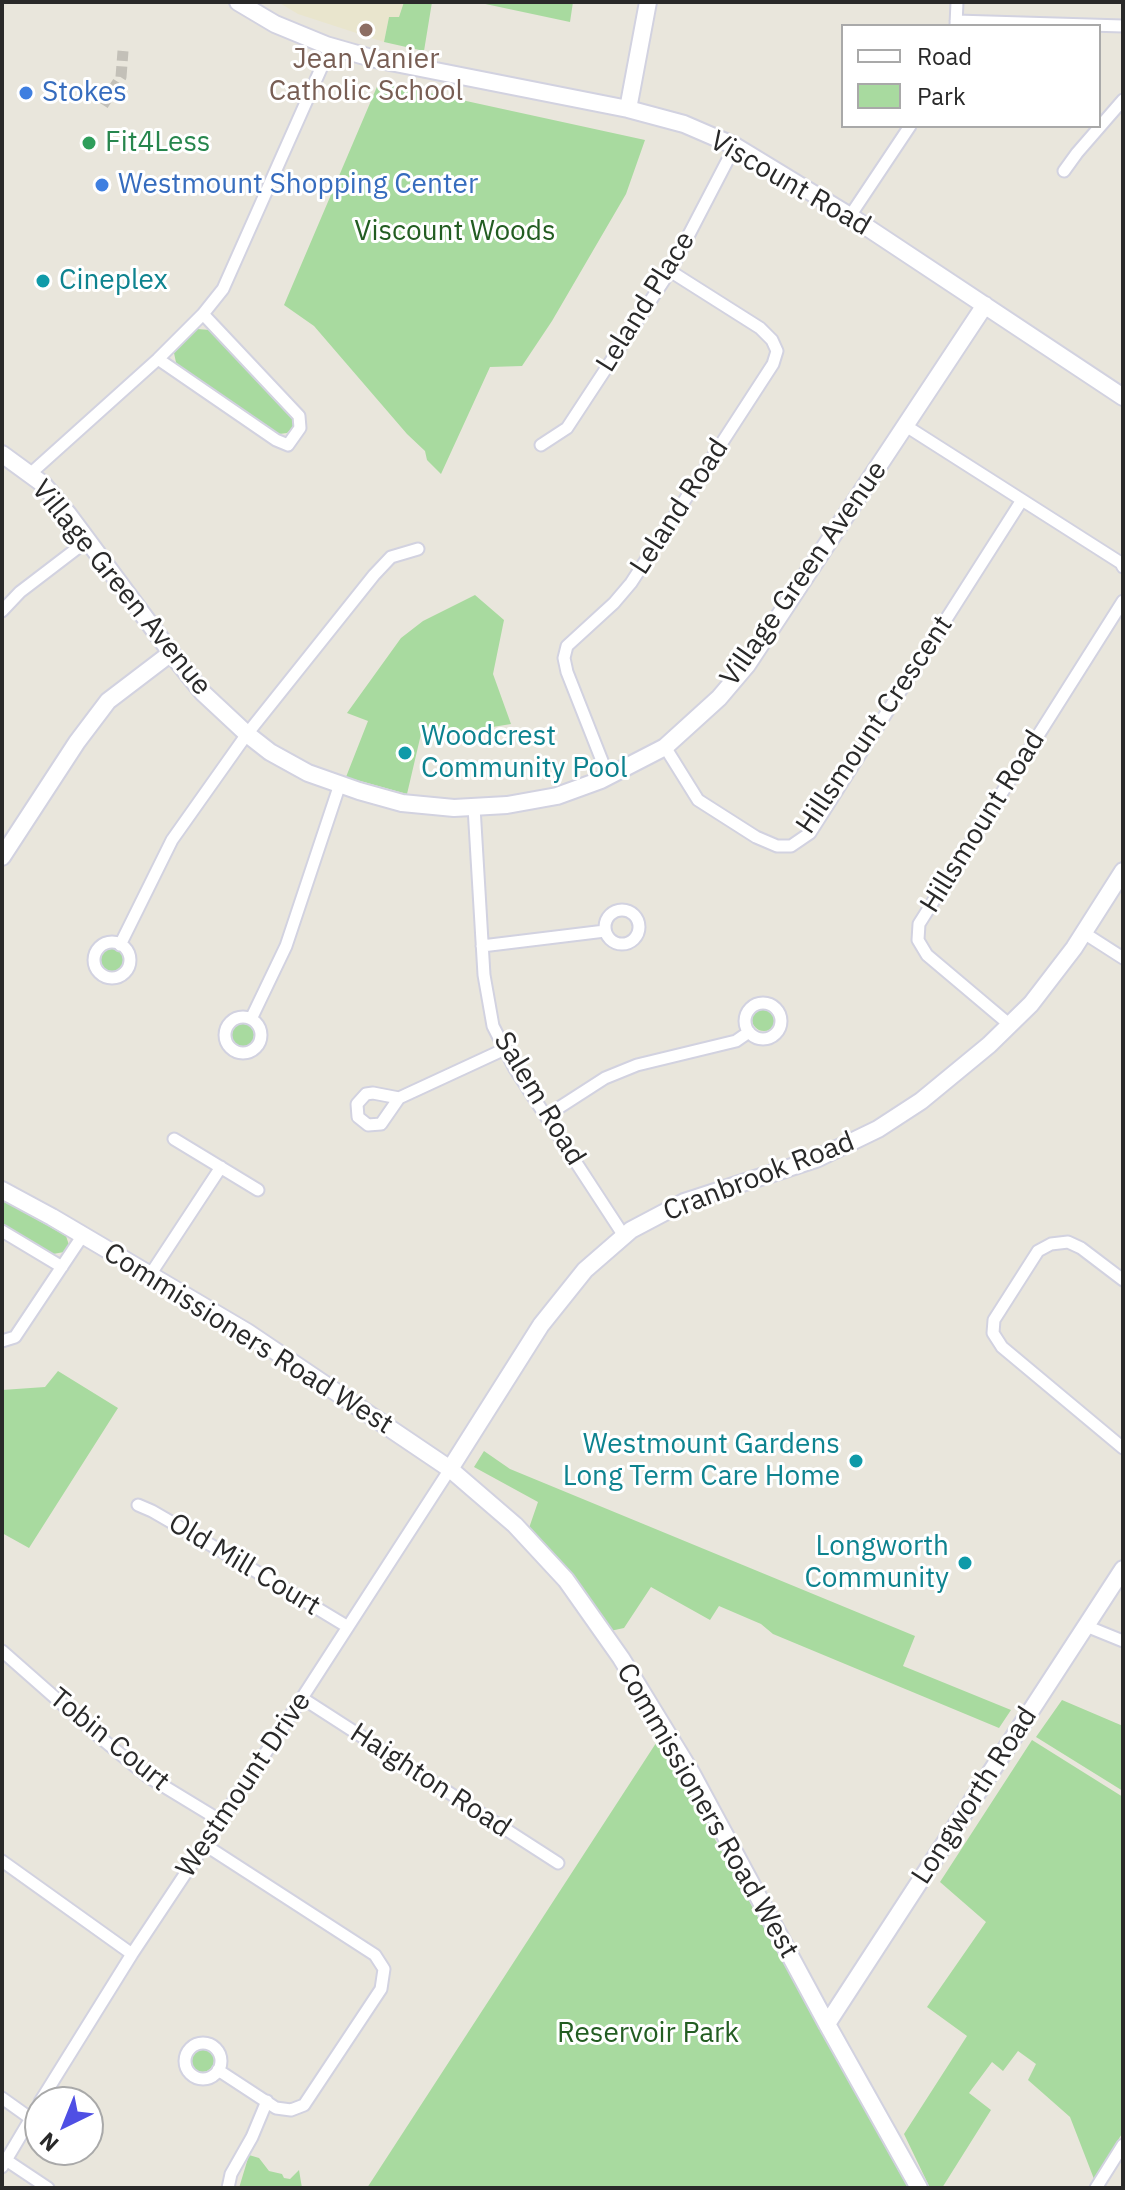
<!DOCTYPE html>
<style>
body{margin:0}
#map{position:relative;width:1125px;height:2190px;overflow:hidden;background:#e9e6dc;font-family:"IBM Plex Sans",sans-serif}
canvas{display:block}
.frame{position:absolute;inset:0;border:4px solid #292929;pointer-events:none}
.legend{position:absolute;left:841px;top:24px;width:260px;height:104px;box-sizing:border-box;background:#fff;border:2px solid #a9a9a9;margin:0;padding:10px 14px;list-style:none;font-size:24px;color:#292929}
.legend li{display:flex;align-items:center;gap:16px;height:40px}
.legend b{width:40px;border:2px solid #a9a9a9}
.north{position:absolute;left:24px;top:2086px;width:80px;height:80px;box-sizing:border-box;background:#fff;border:2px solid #a9a9a9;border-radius:50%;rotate:223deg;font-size:22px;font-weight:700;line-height:32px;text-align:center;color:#292929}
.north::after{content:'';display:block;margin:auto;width:28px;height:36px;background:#4f4fe4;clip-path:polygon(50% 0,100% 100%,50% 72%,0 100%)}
</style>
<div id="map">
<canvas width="1125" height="2190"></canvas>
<div class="frame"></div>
<ul class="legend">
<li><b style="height:10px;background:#fff"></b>Road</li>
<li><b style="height:22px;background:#a8da9f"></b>Park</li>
</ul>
<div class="north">N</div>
</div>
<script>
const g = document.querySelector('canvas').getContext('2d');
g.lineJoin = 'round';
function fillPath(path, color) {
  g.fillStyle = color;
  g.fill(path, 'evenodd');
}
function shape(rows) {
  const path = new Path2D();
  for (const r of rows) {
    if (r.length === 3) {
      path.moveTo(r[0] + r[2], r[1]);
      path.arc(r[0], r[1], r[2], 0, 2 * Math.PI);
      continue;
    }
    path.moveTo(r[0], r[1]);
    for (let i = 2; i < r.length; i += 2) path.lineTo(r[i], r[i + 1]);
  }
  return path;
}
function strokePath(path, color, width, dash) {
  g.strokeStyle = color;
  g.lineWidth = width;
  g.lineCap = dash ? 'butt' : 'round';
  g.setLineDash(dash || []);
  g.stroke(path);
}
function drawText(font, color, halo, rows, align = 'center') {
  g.font = font + ' "IBM Plex Sans",sans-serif';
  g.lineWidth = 6;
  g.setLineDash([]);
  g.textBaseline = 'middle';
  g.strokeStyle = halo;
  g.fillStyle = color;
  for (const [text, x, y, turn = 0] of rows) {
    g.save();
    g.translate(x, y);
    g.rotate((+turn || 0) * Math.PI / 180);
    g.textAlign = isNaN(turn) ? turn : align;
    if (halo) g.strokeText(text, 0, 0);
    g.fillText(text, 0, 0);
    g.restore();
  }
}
const education = shape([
 [278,2,404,2,399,17,389,17,384,42,298,14]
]);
const green = shape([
 [404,2,432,2,424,51,384,42,389,17,399,17],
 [476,2,573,2,570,22],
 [379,82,645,140,626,194,552,321,522,366,490,367,441,474,427,460,425,451,407,434,314,326,284,305],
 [197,329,210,330,288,411,293,420,293,427,287,433,279,434,267,428,177,367,174,353],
 [475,595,504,620,493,674,511,724,432,737,421,734,407,794,346,777,368,721,347,713,401,638,423,621],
 [112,960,12],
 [764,1019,12],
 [242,1035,12],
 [2,1200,66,1236,69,1245,64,1252,53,1254,2,1225],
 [58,1371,118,1408,29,1548,2,1533,2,1390,45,1387],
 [484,1451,510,1469,915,1636,903,1666,1011,1710,999,1728,773,1634,761,1624,719,1606,710,1620,651,1587,624,1628,610,1631,529,1528,538,1502,474,1467],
 [1062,1700,1123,1726,1123,1791,1036,1737],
 [658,1740,665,1749,908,2188,367,2188],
 [1032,1740,1123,1797,1123,2132,1094,2179,1070,2117,1028,2080,1036,2064,1018,2051,1003,2071,992,2062,969,2093,991,2110,942,2188,930,2188,904,2134,967,2036,927,2007,986,1922,940,1882],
 [202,2060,12],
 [249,2155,259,2158,269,2171,282,2174,284,2178,290,2179,299,2170,302,2188,239,2188]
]);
const streetTunnel = shape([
 [103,105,121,77,123,51]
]);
const street = shape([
 [956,21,1123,26],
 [956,25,957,2],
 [1064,171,1077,153,1123,100],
 [850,216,910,126],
 [158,359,203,314],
 [906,426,1121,563,1123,567],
 [541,445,567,428,670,271,735,146],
 [30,474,158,359,276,440,288,445,300,428,299,416,203,314,223,289,331,46],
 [2,611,20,592,88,540],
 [665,747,698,800,756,837,777,846,791,846,810,833,1022,500],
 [608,776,567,672,564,658,567,646,614,603,631,583,773,364,777,351,772,340,760,328,670,271],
 [474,807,484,975,493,1026,515,1069,624,1236],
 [622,927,17],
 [1084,933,1123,958],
 [112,960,18],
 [120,945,172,840,247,734,374,575,391,557,418,549],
 [482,946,605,931],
 [763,1021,18],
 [243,1035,18],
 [251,1019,286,946,340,784],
 [1010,1025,927,955,918,940,919,924,1123,601],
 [399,1098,373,1093,366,1094,357,1104,358,1117,368,1125,381,1124,399,1098,505,1049],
 [546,1116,605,1078,637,1065,736,1041,749,1032],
 [174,1139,258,1190],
 [2,1231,62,1267],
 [150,1275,221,1167],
 [1123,1280,1081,1248,1068,1242,1051,1244,1038,1251,994,1320,993,1333,1002,1347,1123,1448],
 [2,1341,15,1337,83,1235],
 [138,1505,152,1511,242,1563,348,1627],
 [1086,1626,1123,1641],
 [2,1651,102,1739,147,1776,221,1821],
 [302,1698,558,1863],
 [205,1845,375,1955,384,1969,381,1989,304,2105,291,2110,276,2108,218,2070],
 [2,1861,132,1954],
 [203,2061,18],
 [2,2098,30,2118],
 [40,2102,132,1954,302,1698,450,1469],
 [6,2160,48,2188],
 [2,2167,40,2103],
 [228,2188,231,2174,252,2137,267,2101],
 [1096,2188,1123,2145]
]);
const secondary = shape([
 [238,2,275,24,326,45,375,59,628,109,684,124,735,146,850,216,1123,397],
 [628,109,648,2],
 [2,454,43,484,68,514,178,662,203,693,247,734,270,752,308,773,359,791,402,803,454,808,507,805,557,796,601,780,665,747,719,698,747,665,985,305],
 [2,857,77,742,108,701,171,653],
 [2,1190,52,1217,247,1332,450,1469,515,1525,566,1580,621,1658,692,1774,827,2024,919,2188],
 [450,1469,541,1325,585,1270,631,1230,684,1202,816,1159,878,1129,921,1101,989,1045,1031,1004,1074,948,1123,871],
 [827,2024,1123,1569]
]);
const markers = [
 [366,30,8,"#8d6e63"],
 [26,93,8,"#3f7fe0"],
 [89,143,8,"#2e9e5b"],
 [102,185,8,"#3f7fe0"],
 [43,281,8,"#0f9aa8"],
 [405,753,8,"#0f9aa8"],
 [856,1461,8,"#0f9aa8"],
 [965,1563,8,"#0f9aa8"]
];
const educationNames = [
 ["Jean Vanier",366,60],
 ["Catholic School",366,92]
];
const shopNames = [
 ["Stokes",42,93],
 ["Westmount Shopping Center",118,185]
];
const leisureNames = [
 ["Fit4Less",105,143]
];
const streetNames = [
 ["Viscount Road",790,184,30],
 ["Leland Place",646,302,-58],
 ["Leland Road",680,507,-57],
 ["Village Green Avenue",804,574,-55],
 ["Village Green Avenue",121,588,51],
 ["Hillsmount Crescent",875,725,-56],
 ["Hillsmount Road",983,822,-58],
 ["Salem Road",539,1099,59],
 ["Cranbrook Road",759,1177,-21],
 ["Commissioners Road West",248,1339,32],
 ["Old Mill Court",244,1565,31],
 ["Tobin Court",109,1740,39],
 ["Haighton Road",430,1781,33],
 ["Westmount Drive",244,1785,-56],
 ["Longworth Road",975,1796,-57],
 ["Commissioners Road West",707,1811,60]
];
const parkNames = [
 ["Viscount Woods",455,232],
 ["Reservoir Park",648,2034]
];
const cultureNames = [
 ["Cineplex",59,281],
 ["Woodcrest",421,737],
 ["Community Pool",421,769],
 ["Westmount Gardens",840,1445,"right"],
 ["Long Term Care Home",840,1477,"right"],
 ["Longworth",949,1547,"right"],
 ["Community",949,1579,"right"]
];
fillPath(education, '#e9e5cd');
fillPath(green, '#a8da9f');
strokePath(streetTunnel, '#c3c0b8', 11, [11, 5.5]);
strokePath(street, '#d2d2e0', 15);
strokePath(secondary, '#d2d2e0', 20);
strokePath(street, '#fff', 11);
strokePath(secondary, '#fff', 16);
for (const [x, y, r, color] of markers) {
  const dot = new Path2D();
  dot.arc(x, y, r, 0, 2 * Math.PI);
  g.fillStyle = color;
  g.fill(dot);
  strokePath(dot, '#fff', 3);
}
drawText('28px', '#785e54', '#fff', educationNames);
drawText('28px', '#366cbe', '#fff', shopNames, 'left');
drawText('28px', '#27864d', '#fff', leisureNames, 'left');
drawText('28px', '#292929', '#fff', streetNames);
drawText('28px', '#235d22', '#fff', parkNames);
drawText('28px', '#0d838f', '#fff', cultureNames, 'left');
</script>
